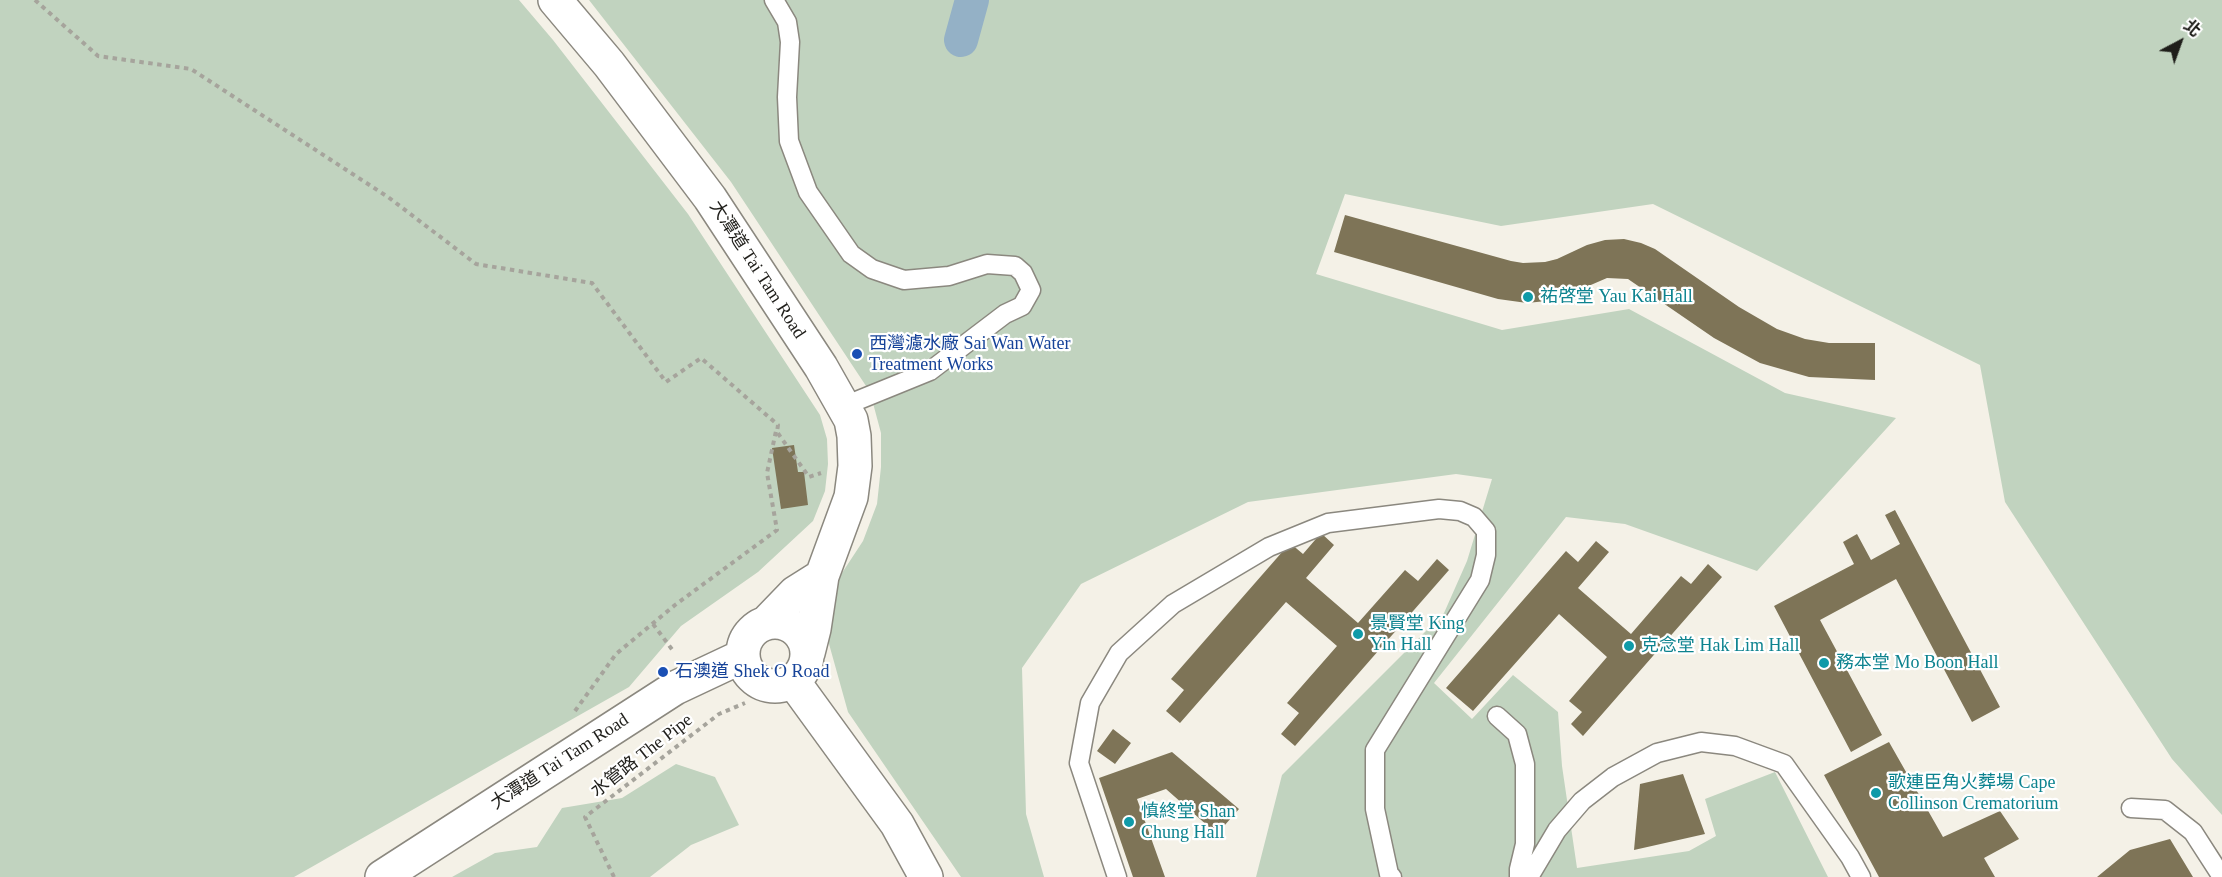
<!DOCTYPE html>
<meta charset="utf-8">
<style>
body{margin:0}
#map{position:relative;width:2222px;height:877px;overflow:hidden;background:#f4f1e7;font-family:"Times New Roman","Noto Sans TC",serif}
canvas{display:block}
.north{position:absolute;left:2150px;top:12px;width:60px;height:60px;-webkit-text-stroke:4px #fff;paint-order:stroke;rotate:41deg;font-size:16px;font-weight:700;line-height:24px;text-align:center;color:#1f1e1a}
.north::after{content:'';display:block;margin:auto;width:21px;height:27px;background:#1f1e1a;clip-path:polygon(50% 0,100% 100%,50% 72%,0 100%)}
</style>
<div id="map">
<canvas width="2222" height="877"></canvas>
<div class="north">北</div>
</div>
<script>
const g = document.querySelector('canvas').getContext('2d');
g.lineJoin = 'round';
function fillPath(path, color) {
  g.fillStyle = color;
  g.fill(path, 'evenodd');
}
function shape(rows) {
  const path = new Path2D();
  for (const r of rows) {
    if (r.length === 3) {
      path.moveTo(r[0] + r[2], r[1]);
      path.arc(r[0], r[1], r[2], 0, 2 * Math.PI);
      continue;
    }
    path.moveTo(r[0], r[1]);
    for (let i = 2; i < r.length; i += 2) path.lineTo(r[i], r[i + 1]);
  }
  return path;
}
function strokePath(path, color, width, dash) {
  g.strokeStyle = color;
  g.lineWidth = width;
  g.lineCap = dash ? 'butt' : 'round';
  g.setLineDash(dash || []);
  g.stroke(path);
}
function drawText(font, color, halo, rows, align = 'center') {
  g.font = font + ' "Times New Roman","Noto Sans TC",serif';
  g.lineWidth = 4.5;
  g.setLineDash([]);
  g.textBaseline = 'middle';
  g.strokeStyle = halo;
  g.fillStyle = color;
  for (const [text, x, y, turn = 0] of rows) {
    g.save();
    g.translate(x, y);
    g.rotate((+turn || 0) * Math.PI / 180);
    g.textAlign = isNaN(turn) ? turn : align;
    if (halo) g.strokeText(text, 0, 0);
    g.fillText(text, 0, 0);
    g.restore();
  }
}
const green = shape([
 [0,0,519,0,553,40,688,214,820,415,827,439,828,464,825,491,813,521,758,572,681,626,629,687,294,877,0,877],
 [589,0,2222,0,2222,815,2172,759,2005,502,1980,365,1653,204,1501,226,1345,194,1316,274,1502,330,1629,309,1785,393,1896,418,1757,571,1625,524,1566,517,1434,683,1472,719,1513,675,1558,712,1562,766,1577,868,1689,851,1716,836,1705,799,1775,772,1828,877,1256,877,1282,775,1444,613,1467,561,1492,479,1456,474,1248,502,1081,584,1022,668,1026,814,1044,877,961,877,848,712,819,608,863,541,877,504,881,467,881,433,870,392,731,182],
 [676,764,715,777,739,825,691,845,650,877,452,877,495,853,537,847,562,808,622,798]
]);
const canal = shape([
 [961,40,972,0]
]);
const building = shape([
 [1345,215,1511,261,1523,263,1545,262,1557,259,1587,245,1605,240,1624,239,1641,243,1655,249,1739,307,1777,329,1805,339,1829,343,1875,343,1875,380,1809,377,1760,363,1714,338,1628,279,1607,278,1556,300,1527,303,1498,299,1334,252],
 [794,445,798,472,804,472,808,505,781,509,772,448],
 [1895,510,2000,707,1972,722,1896,579,1820,620,1882,735,1851,752,1774,606,1854,564,1843,542,1857,534,1871,560,1900,544,1885,515],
 [1321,533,1334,545,1306,578,1358,623,1405,570,1418,581,1437,559,1449,570,1295,746,1281,734,1299,713,1287,703,1337,646,1286,602,1180,723,1166,711,1184,690,1171,679,1290,543,1303,554],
 [1596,541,1609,552,1578,588,1631,634,1681,576,1691,584,1708,564,1722,577,1583,736,1571,724,1582,712,1569,701,1607,657,1559,614,1473,711,1446,688,1566,551,1578,562],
 [1113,729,1131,743,1115,764,1097,751],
 [1889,742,1943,837,2000,811,2019,839,1984,858,1995,877,1879,877,1824,775],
 [1172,752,1239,809,1217,834,1166,789,1137,799,1165,877,1133,877,1099,778],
 [1683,774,1705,834,1634,850,1640,784],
 [2170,839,2193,877,2097,877,2130,850]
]);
const path = shape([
 [35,0,98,56,191,69,388,197,476,264,592,283,666,382,701,358,778,425,777,432,809,477,821,473],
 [653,624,674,652],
 [575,711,616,654,675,605,777,530,767,473,776,431],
 [614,877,585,817,719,714,745,703]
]);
const service = shape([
 [774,0,787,22,790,42,787,97,789,141,808,192,851,254,872,269,904,280,949,276,987,264,1015,266,1023,273,1031,290,1022,306,1005,314,930,371,844,406],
 [1497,716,1517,734,1525,764,1525,844,1519,869,1519,877],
 [2131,808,2165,810,2193,832,2222,877],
 [1117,877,1079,763,1090,703,1119,653,1173,604,1269,547,1328,523,1439,509,1460,511,1474,517,1486,531,1486,555,1480,580,1375,750,1375,809,1389,874,1392,877],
 [1529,877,1557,830,1582,801,1613,777,1657,753,1701,742,1735,746,1784,764,1850,857,1861,877]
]);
const tertiary = shape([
 [793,681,897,824,926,877]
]);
const secondary = shape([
 [555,0,609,64,710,198,821,367,851,420,854,436,855,466,851,497,822,576,814,629,808,653],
 [775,654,32],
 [767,622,795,593,822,576],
 [382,877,675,688,743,656]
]);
const markers = [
 [1528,297,6,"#0f9aa8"],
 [857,354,6,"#1a4fb4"],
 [1358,634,6,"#0f9aa8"],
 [1629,646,6,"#0f9aa8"],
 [1824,663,6,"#0f9aa8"],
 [663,672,6,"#1a4fb4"],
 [1876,793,6,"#0f9aa8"],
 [1129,822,6,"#0f9aa8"]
];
const streetNames = [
 ["大潭道 Tai Tam Road",757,270,57],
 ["水管路 The Pipe",642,756,-38],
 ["大潭道 Tai Tam Road",560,762,-33]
];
const cultureNames = [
 ["祐啓堂 Yau Kai Hall",1540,297],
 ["景賢堂 King",1370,624],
 ["Yin Hall",1370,645],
 ["克念堂 Hak Lim Hall",1641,646],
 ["務本堂 Mo Boon Hall",1836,663],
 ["歌連臣角火葬場 Cape",1888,783],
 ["Collinson Crematorium",1888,804],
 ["慎終堂 Shan",1141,812],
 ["Chung Hall",1141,833]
];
const transitNames = [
 ["西灣濾水廠 Sai Wan Water",869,344],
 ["Treatment Works",869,365],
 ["石澳道 Shek O Road",675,672]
];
fillPath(green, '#c1d3bf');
strokePath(canal, '#94b1c6', 34);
fillPath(building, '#7e7457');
strokePath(service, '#8b887f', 21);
strokePath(tertiary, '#8b887f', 36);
strokePath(secondary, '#8b887f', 36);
strokePath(path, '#a6a49c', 4, [4.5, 4.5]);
strokePath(service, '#fff', 18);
strokePath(tertiary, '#fff', 33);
strokePath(secondary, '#fff', 33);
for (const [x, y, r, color] of markers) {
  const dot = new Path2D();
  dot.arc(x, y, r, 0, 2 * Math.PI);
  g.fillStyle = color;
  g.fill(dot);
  strokePath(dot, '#fff', 2);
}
drawText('18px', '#1f1e1a', '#fff', streetNames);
drawText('18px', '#0d838f', '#fff', cultureNames, 'left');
drawText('18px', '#164399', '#fff', transitNames, 'left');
</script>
